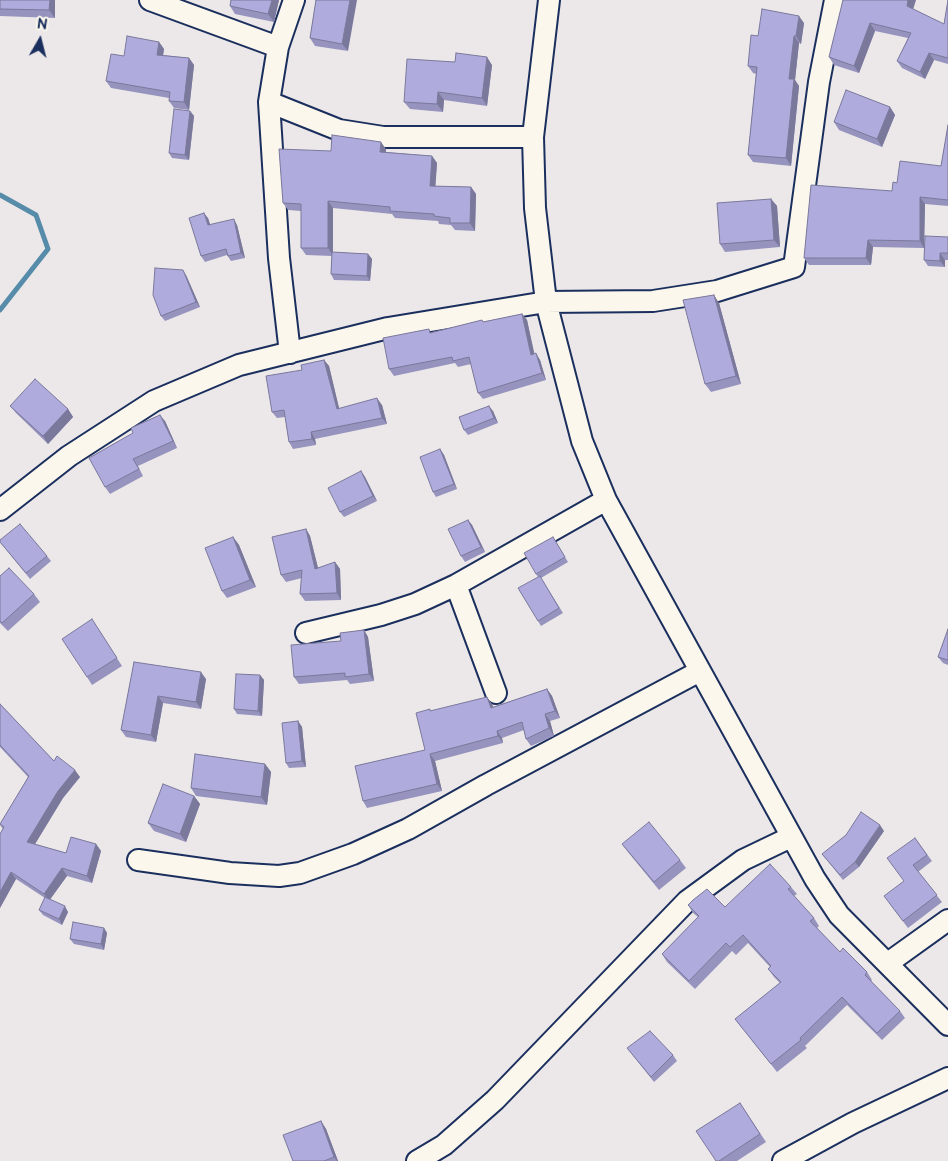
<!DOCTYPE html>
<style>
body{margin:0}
#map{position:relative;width:948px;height:1161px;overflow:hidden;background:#ece8e9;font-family:"Balsamiq Sans",sans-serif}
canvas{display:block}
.north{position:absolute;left:15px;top:15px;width:50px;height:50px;-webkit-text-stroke:4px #fbf7ec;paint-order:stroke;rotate:8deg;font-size:14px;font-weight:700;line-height:20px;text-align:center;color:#1b2f5e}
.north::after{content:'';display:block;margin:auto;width:18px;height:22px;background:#1b2f5e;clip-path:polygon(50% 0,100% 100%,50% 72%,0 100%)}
</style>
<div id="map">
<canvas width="948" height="1161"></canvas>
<div class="north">N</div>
</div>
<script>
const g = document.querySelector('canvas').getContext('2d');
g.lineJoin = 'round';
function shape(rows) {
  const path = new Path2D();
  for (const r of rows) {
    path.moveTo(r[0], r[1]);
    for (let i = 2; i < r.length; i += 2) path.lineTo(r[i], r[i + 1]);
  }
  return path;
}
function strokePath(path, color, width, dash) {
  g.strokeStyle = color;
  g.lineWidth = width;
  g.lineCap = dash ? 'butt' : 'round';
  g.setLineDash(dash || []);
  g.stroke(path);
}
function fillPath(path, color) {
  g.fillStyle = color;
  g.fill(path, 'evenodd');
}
const stream = shape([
 [0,195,36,215,48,249,0,310]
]);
const minor = shape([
 [150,0,278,47],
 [549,0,533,137,535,208,546,302,582,441,606,500,815,879,839,915,948,1025],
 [269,102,339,130,383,137,533,137],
 [290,353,279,258,269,102,278,47,294,0],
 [0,510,69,456,154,401,239,365,388,328,546,302,653,301,717,291,794,267,819,82,835,0],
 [456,585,496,693],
 [306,633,381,615,415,604,456,585,606,500],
 [138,860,230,873,279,876,300,873,353,854,408,829,486,785,700,671],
 [888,963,948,920],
 [417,1161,444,1145,495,1100,687,901,743,860,791,837],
 [783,1161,853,1123,948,1078]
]);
const wall = shape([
 [0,0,55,0,55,18,0,16],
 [231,0,279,0,274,22,235,14,230,6],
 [316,0,348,51,315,46,310,38],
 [843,0,913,9,944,24,948,0,948,64,934,60,925,79,902,68,897,61,908,38,875,31,859,73,834,65,829,57],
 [804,23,801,44,799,43,795,80,799,86,791,166,753,162,748,155,756,74,753,73,748,66,758,36],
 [159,42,164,49,163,55,189,58,194,65,189,110,174,108,169,101,169,98,111,88,106,81,124,56],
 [492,65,487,106,444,100,443,112,410,109,404,102],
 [890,107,895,115,882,147,839,130,834,122],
 [190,111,194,116,189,160,172,158,169,153],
 [948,125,948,206,925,204,924,245,948,237,948,260,945,260,945,267,928,266,924,260,924,248,873,247,871,265,809,265,804,258,892,191,897,183,941,166],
 [386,149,386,152,432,156,437,163,435,186,471,187,476,194,475,231,455,230,451,225,439,224,438,221,395,218,392,214,333,208,333,252,368,254,372,259,370,281,334,280,331,274,332,256,306,255,301,248,301,211,288,210,283,203],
 [771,199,777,206,780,247,725,252,720,244],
 [208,218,210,225,237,225,245,258,231,261,227,255,205,262,201,256],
 [186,275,200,307,165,321,161,316],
 [719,303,741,384,711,392,705,384],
 [522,314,527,320,534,354,540,360,546,380,483,399,478,393,471,364,458,367,455,363,394,376,389,369,432,332],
 [324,360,329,366,339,409,382,405,387,424,315,439,316,445,293,449,289,442,285,417,277,418,272,412,302,370],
 [10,406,68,409,73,417,48,444,16,413],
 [493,411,498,423,468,435,464,430],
 [165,421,177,448,138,466,143,476,110,494,105,487],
 [440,449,444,455,457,489,436,497,433,492],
 [361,471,365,477,377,501,344,517,340,512],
 [468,520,472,525,485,552,465,562,461,556],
 [306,529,310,536,318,568,335,562,340,569,341,600,305,601,300,594,302,578,286,582,281,575],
 [233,537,239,545,256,587,227,598,222,591],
 [553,537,568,562,541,578,563,613,541,626,538,621,538,577,536,574],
 [0,542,47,556,51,561,30,579],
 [0,576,34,594,40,602,8,631,0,623],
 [97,627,122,666,92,685,87,677],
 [948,629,948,665,943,663,938,657],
 [364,630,368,637,374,681,350,684,347,680,299,684,294,677,341,641],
 [134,662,206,679,201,709,163,703,156,742,126,737,121,730],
 [260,675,264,680,262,716,237,714,234,709],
 [547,689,552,696,560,718,550,721,554,736,531,746,526,739,524,730,502,738,503,743,435,761,442,791,367,808,363,801,425,750,431,711,492,704,493,707],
 [0,704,54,761,80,777,63,798,35,844,66,853,96,844,101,851,92,883,67,876,50,899,68,912,62,925,43,915,39,910,45,898,16,879,0,908,0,834,3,829,0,825,28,777,0,747],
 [298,721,302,727,306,767,289,768,286,763],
 [265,764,271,772,267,805,196,796,191,788],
 [194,796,200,804,186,842,154,831,148,823],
 [884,831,859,867,843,880,822,854],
 [915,838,932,861,918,872,942,902,908,928,889,903,904,881],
 [622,844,680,860,686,868,659,890,628,852],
 [791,887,797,894,794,896,814,918,819,926,817,928,840,952,867,972,872,980,871,981,900,1011,905,1018,882,1040,847,1005,805,1046,807,1048,777,1072,735,1019,780,983,774,977,768,969,770,967,748,943,736,955,732,951,695,989,667,962,662,954,698,917,693,913,688,905,725,907],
 [104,928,107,933,104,950,74,944,70,939],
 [627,1048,673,1055,677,1061,654,1082],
 [740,1103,766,1142,737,1161,716,1161],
 [321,1121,326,1129,338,1161,293,1161]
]);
const shadedWall = shape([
 [50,0,55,0,55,18,49,10],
 [272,0,279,0,274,22,268,14],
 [350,0,357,0,348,51,342,44],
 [908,0,916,0,912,13,907,6],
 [799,16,804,23,801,44,796,36],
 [870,23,875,31,859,73,854,66],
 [794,36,799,43,795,80,799,86,791,166,786,158,789,79],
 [159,42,164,49,162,62,157,55],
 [929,53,934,60,925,79,920,72],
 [487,57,492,65,487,106,482,98],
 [189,58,194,65,189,110,184,102],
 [438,92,444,100,443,112,437,104],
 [890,107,895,115,882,147,877,139],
 [190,111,194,116,189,160,185,155],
 [381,142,386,149,385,159,380,152],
 [432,156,437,163,435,193,430,186],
 [471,187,476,194,475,231,470,223],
 [920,197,925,204,924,248,920,241],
 [771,199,777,206,780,247,774,240],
 [328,201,333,208,333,256,328,248],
 [204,213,208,218,212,230,208,225],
 [234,219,237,225,245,258,241,253],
 [868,240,873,247,871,265,866,258],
 [940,253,945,260,945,267,940,261],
 [368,254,372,259,370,281,367,276],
 [183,270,186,275,200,307,196,302],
 [714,295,719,303,741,384,736,376],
 [522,314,527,320,536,361,531,355],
 [536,353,540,360,546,380,542,373],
 [324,360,329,366,341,416,337,409],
 [377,398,382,405,387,424,382,418],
 [489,406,493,411,498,423,494,418],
 [68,409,73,417,48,444,43,436],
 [160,415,165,421,177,448,173,441],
 [311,432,315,439,316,445,312,439],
 [440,449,444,455,457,489,454,484],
 [361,471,365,477,377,501,373,496],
 [468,520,472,525,485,552,481,547],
 [306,529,310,536,320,576,315,569],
 [233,537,239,545,256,587,250,580],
 [335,562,340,569,341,600,337,593],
 [364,630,368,637,374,681,369,674],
 [201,672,206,679,201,709,196,702],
 [260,675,264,680,262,716,258,711],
 [547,689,552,696,560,718,555,711],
 [158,696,163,703,156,742,151,735],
 [487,697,492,704,496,715,491,708],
 [545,714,550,721,554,736,549,728],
 [298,721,302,727,306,767,302,761],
 [497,731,502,738,503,743,498,736],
 [430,754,435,761,442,791,437,784],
 [265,764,271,772,267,805,261,797],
 [75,770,80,777,63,798,32,849,27,842,58,791],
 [194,796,200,804,186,842,180,834],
 [880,825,884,831,859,867,855,862],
 [96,844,101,851,92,883,87,876],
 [62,868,67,876,49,901,44,894],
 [11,872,16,879,0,908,0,892],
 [65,906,68,912,62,925,59,919],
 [104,928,107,933,104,950,101,944],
 [321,1121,326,1129,338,1161,337,1161,334,1157]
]);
const building = shape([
 [0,0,50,0,49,10,0,9,0,0],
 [231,0,272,0,268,14,230,6,231,0],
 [316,0,350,0,342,44,310,38,316,0],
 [843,0,908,0,907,6,944,24,948,0,948,58,929,53,920,72,897,61,911,33,870,23,854,66,829,57,843,0],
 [762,9,799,16,796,36,794,36,789,79,794,79,786,158,748,155,757,67,748,66,751,35,758,36,762,9],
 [127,36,159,42,157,55,189,58,184,102,169,101,170,92,106,81,111,54,124,56,127,36],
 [456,53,487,57,482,98,438,92,437,104,404,102,407,59,455,62,456,53],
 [846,90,890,107,877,139,834,122,846,90],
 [174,109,190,111,185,155,169,153,174,109],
 [948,125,948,200,920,197,920,241,868,240,866,258,804,258,811,185,892,191,893,182,897,183,900,161,941,166,948,125],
 [332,135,381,142,380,152,432,156,430,186,471,187,470,223,450,223,450,218,434,216,434,214,390,211,390,207,328,201,328,248,301,248,301,204,283,203,279,149,331,151,332,135],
 [771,199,774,240,720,244,717,203,771,199],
 [204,213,208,225,234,219,241,253,228,256,226,249,201,256,189,218,204,213],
 [925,236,948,237,948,253,940,253,940,261,924,260,925,236],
 [332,252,368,254,367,276,331,274,332,252],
 [155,268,183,270,196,302,161,316,153,295,155,268],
 [714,295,736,376,705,384,683,300,714,295],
 [522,314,531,355,536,353,542,373,478,393,469,357,453,361,452,357,389,369,383,338,429,329,430,333,482,320,483,322,522,314],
 [324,360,337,409,377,398,382,418,311,432,312,439,289,442,284,410,272,412,266,376,302,370,301,365,324,360],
 [35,379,68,409,43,436,10,406,35,379],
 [489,406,494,418,464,430,459,417,489,406],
 [160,415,173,441,133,459,139,469,105,487,89,458,133,433,131,428,160,415],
 [440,449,454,484,433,492,420,457,440,449],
 [361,471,373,496,340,512,328,488,361,471],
 [468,520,481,547,461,556,448,529,468,520],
 [20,524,47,556,26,573,0,542,0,540,20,524],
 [306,529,315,569,335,562,337,593,300,594,302,570,281,575,272,537,306,529],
 [233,537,250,580,222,591,205,548,233,537],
 [553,537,565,557,536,574,524,553,553,537],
 [9,568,34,594,2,623,0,621,0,576,9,568],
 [540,576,559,608,538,621,518,588,540,576],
 [92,619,117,658,87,677,62,639,92,619],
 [948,629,948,660,938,657,948,629],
 [364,630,369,674,345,677,345,673,294,677,291,645,341,641,340,633,364,630],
 [134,662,201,672,196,702,158,696,151,735,121,730,134,662],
 [236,674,260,675,258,711,234,709,236,674],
 [547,689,555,711,545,714,549,728,526,739,522,722,497,731,498,736,430,754,437,784,363,801,355,766,425,750,416,713,430,709,430,711,487,697,491,708,547,689],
 [0,704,54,761,57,756,75,770,58,791,27,842,66,853,71,837,96,844,87,876,62,868,44,894,11,872,0,892,0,834,4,827,0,824,29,776,0,745,0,704],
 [298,721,302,761,286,763,282,723,298,721],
 [195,754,265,764,261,797,191,788,195,754],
 [163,784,194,796,180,834,148,823,163,784],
 [861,812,880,825,855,862,840,875,822,854,846,835,861,812],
 [649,822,680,860,654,882,622,844,649,822],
 [915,838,927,855,913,865,937,895,903,921,884,896,904,881,887,858,915,838],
 [770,864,791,887,788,889,814,918,810,921,840,952,843,948,867,972,865,975,900,1011,877,1033,842,997,800,1038,801,1040,771,1064,735,1019,781,982,768,969,771,966,743,935,730,947,726,943,689,981,662,954,699,916,688,905,693,900,707,889,725,907,770,864],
 [45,897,65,906,59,919,39,910,45,897],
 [73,922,104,928,101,944,70,939,73,922],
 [650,1031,673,1055,651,1077,627,1048,650,1031],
 [740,1103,760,1134,719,1161,716,1161,696,1131,740,1103],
 [321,1121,334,1157,324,1161,293,1161,283,1135,321,1121]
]);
strokePath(stream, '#568ca9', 5);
strokePath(minor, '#1b2f5e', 24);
strokePath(minor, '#fbf7ec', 20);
fillPath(wall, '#9694be');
fillPath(shadedWall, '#7a789b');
fillPath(building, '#afacdd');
strokePath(building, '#7a789b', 1);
</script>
